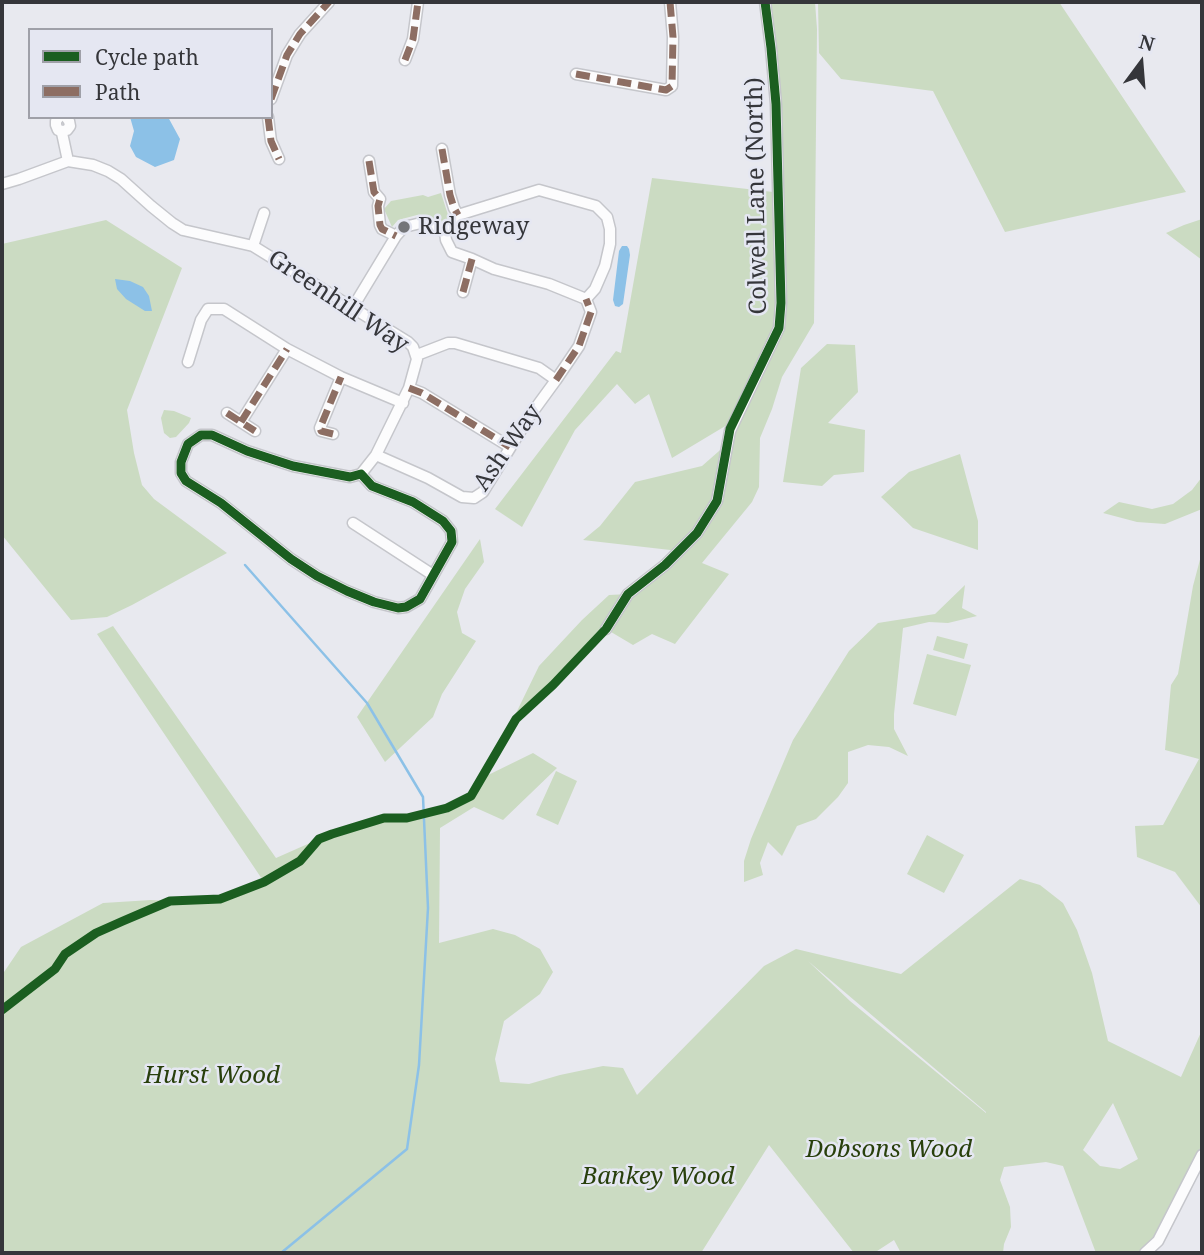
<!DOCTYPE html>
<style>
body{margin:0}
#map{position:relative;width:1204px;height:1255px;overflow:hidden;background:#e8e9ef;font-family:"Noto Serif",serif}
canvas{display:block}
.frame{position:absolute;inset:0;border:4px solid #35363a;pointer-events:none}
.legend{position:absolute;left:28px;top:28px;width:245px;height:91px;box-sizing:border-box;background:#e5e7f2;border:2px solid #9fa0a8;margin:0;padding:9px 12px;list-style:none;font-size:21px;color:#35363a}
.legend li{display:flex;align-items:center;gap:14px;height:35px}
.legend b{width:35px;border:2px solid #9fa0a8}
.north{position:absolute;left:1106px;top:28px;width:70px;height:70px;-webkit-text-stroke:5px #e5e7f2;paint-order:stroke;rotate:16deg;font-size:19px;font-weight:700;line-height:28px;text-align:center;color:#35363a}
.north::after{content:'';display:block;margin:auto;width:24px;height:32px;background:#35363a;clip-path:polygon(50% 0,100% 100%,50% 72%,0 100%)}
</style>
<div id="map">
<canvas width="1204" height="1255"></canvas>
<div class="frame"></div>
<ul class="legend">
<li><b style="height:9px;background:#1b5e20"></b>Cycle path</li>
<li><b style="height:9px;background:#8d6e63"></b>Path</li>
</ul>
<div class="north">N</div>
</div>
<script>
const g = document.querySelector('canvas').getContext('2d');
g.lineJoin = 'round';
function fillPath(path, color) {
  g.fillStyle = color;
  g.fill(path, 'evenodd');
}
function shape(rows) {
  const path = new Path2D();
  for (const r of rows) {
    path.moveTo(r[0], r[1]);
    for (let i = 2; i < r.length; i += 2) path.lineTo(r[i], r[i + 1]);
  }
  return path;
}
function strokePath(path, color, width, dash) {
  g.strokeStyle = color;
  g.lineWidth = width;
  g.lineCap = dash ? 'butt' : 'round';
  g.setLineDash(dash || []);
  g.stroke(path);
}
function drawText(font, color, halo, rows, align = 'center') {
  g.font = font + ' "Noto Serif",serif';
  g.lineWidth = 5;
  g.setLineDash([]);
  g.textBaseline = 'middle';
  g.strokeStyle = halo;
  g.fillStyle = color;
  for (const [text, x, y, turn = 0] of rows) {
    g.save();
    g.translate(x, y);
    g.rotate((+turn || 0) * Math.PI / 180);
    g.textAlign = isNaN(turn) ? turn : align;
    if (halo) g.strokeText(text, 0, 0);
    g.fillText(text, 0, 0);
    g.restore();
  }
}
const green = shape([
 [765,2,815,2,817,29,814,323,782,377,772,409,760,438,759,487,752,502,702,563,729,574,675,644,652,634,633,645,606,629,553,685,516,719,500,746,539,666,582,620,609,595,629,594,679,551,583,540,600,526,635,482,702,466,727,444,732,422,672,458,649,394,635,404,617,384,575,430,522,527,495,509,616,351,621,353,652,178,782,193],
 [818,2,1059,2,1186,192,1005,232,933,91,841,79,819,53],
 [441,193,449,218,443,222,423,215,417,215,398,220,392,227,384,209,391,201,423,195,428,197],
 [1202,219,1202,260,1166,233,1184,225],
 [106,220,182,268,127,410,134,453,142,485,154,499,227,553,132,605,107,617,71,620,2,535,2,244],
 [827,344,855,345,858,392,828,423,865,430,864,472,834,475,822,486,783,482,801,368],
 [164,410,174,411,191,418,189,423,176,437,170,438,164,433,161,418],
 [960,454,978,521,978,550,913,528,881,497,909,472],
 [1202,477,1202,509,1165,524,1137,522,1103,513,1119,502,1152,509,1173,504,1192,490],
 [480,539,484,562,465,589,457,612,462,633,476,641,442,694,433,717,385,762,357,717],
 [1202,552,1202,908,1175,872,1137,857,1135,826,1163,825,1199,759,1165,750,1171,685,1178,674,1193,586],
 [965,585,962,608,977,616,948,623,929,622,903,628,894,714,894,729,908,756,889,747,868,745,848,752,848,783,838,797,816,819,797,826,782,856,768,842,760,863,763,875,744,882,744,861,751,839,793,740,849,651,878,623,935,614],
 [113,626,276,858,319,839,384,818,407,818,447,808,471,796,482,778,533,753,557,768,503,820,474,807,440,828,439,943,493,929,515,935,540,949,553,972,540,994,504,1021,495,1059,500,1082,529,1084,560,1075,603,1066,623,1068,637,1095,764,966,796,949,901,974,1020,879,1040,885,1063,903,1077,930,1092,973,1108,1041,1181,1077,1202,1030,1202,1155,1145,1253,1096,1253,1063,1166,1046,1162,1004,1167,1000,1180,1010,1207,1011,1227,1004,1244,1003,1253,901,1253,894,1240,874,1253,854,1253,769,1145,701,1253,2,1253,2,975,21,947,103,903,151,900,170,901,220,899,264,882,97,634],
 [808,961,986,1112,986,1113,850,1001],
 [1113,1103,1138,1159,1120,1169,1100,1166,1083,1150],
 [937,636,968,644,964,659,933,650],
 [927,654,971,665,956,716,913,704],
 [556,771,577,781,558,825,536,815],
 [927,835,964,855,944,893,907,874]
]);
const water = shape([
 [130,117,168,117,180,139,174,160,155,167,136,157,130,146,134,131],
 [622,246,627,246,629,249,630,255,623,304,619,307,615,306,613,300,619,251],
 [115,279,130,281,143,287,149,296,152,311,145,311,126,299,117,289]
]);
const stream = shape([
 [245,565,367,703,423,797,428,908,419,1065,407,1149,281,1253]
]);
const minor = shape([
 [405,60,413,39,418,2],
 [576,74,666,90,672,86,673,37,670,2],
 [271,99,287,55,300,34,329,2],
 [59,117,56,121,56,125,58,130,63,131,67,130,70,126,69,121,66,117],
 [268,117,271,141,279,159],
 [60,131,62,133,68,161],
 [442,149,450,195,454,208,458,215],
 [369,161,374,192,380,199,378,206,380,225,382,229,396,236],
 [2,184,19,179,68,161,93,165,108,171,121,179,151,206,172,223,183,230,253,246,408,342,413,347,417,359,409,388,376,455,361,474],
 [253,246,264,213],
 [463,292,472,259],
 [353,307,396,236,404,227,421,223,445,232,446,240,452,252,472,259,494,269,549,284,586,299,595,289,605,266,610,244,610,229,607,217,596,206,539,190,458,215,445,232],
 [188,362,201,320,208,309,224,309,287,349,341,377,403,403],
 [556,380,579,346,591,312,586,299],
 [409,388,422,393,510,447],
 [227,413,255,431],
 [241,422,287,349],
 [333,434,321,431,320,428,341,377],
 [201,435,212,435,247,451,293,466,350,477,361,474,372,486,413,502,443,521,451,531,452,542,420,599,406,607,398,608,374,602,347,591,317,576,291,559,221,503,186,481,181,473,181,462,188,444,201,435],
 [376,455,428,478,462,497,474,498,483,492,529,417,556,380,539,368,455,343,448,343,417,355],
 [353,523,433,575],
 [606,629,628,594,665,565,697,533,717,501,730,431,779,328,781,303,776,104,771,48,765,2],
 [1145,1253,1158,1241,1202,1155]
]);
const quiet = shape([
 [405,60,413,39,418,2],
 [576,74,666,90,672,86,673,37,670,2],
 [271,99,287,55,300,34,329,2],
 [268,117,271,141,279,159],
 [442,149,450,195,454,208,458,215],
 [369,161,374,192,380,199,378,206,380,225,382,229,396,236],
 [463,292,472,259],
 [556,380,579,346,591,312,586,299],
 [409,388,422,393,510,447],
 [227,413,255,431],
 [241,422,287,349],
 [333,434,321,431,320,428,341,377]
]);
const cycleway = shape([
 [201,435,212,435,247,451,293,466,350,477,361,474,372,486,413,502,443,521,451,531,452,542,420,599,406,607,398,608,374,602,347,591,317,576,291,559,221,503,186,481,181,473,181,462,188,444,201,435],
 [2,1010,55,969,65,954,96,933,123,921,170,901,220,899,264,882,300,861,319,839,332,834,384,818,407,818,447,808,471,796,516,719,553,685,606,629,628,594,665,565,697,533,717,501,730,429,779,328,781,303,776,104,771,48,765,2]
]);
const markers = [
 [404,227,7,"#747579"]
];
const streetNames = [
 ["Colwell Lane (North)",757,196,-91],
 ["Greenhill Way",338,302,34],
 ["Ash Way",508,448,-55]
];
const poiNames = [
 ["Ridgeway",418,227]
];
const parkNames = [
 ["Hurst Wood",212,1076],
 ["Dobsons Wood",889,1150],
 ["Bankey Wood",658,1177]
];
fillPath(green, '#cbdbc2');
fillPath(water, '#8cc1e7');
strokePath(stream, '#8cc1e7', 2.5);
strokePath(minor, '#c5c6cb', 13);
strokePath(minor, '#fcfcfd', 10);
strokePath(quiet, '#8d6e63', 7, [14, 7]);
strokePath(cycleway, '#1b5e20', 9);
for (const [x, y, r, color] of markers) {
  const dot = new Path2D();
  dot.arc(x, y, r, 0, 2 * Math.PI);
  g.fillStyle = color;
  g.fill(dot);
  strokePath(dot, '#e5e7f2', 2.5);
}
drawText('24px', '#35363a', '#e5e7f2', streetNames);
drawText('24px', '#35363a', '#e5e7f2', poiNames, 'left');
drawText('italic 24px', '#29400c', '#e5e7f2', parkNames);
</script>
